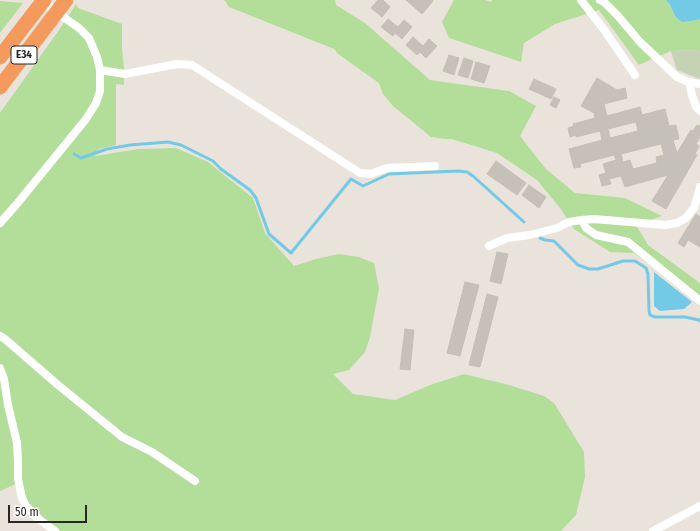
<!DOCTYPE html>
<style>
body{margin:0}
#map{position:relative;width:700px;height:531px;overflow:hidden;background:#eae3db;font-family:"Fira Sans Condensed",sans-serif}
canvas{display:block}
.scale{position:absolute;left:8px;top:505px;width:79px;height:18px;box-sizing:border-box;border:2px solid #282828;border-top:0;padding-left:5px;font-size:12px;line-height:14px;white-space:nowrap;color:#282828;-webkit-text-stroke:3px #fff;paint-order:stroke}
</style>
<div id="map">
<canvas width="700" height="531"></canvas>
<div class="scale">50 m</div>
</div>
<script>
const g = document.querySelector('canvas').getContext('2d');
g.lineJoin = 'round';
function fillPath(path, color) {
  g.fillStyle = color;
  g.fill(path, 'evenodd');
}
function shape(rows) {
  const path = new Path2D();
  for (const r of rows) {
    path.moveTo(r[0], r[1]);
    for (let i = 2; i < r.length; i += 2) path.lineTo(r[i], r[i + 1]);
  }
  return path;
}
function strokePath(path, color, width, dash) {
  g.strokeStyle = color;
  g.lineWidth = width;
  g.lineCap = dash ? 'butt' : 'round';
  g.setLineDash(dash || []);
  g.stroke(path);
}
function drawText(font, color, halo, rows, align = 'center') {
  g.font = font + ' "Fira Sans Condensed",sans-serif';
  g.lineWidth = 3;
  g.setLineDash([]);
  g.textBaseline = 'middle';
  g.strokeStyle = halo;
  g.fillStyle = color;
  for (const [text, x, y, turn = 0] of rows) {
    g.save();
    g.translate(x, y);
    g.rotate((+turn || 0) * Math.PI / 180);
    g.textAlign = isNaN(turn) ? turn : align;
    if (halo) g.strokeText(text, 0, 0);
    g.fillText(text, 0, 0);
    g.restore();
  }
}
const green = shape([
 [223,0,335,0,336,5,365,23,430,80,509,91,536,106,520,136,546,169,575,193,625,198,662,216,636,225,648,245,700,283,700,302,634,253,610,252,574,229,560,208,537,180,497,153,452,139,445,139,431,137,393,106,383,94,379,83,338,54,334,49,229,7,225,1],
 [454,0,485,0,491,2,492,0,666,0,670,5,675,16,697,20,700,19,700,50,671,51,639,65,599,10,555,24,524,43,521,62,449,38,442,22],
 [0,1,23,3,0,33],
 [76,4,78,8,122,24,122,48,124,68,124,85,116,84,116,145,99,149,95,156,138,149,176,148,208,162,253,198,265,233,294,266,316,259,339,254,359,257,374,263,379,288,370,337,365,352,349,370,333,374,353,394,395,400,430,385,464,374,509,385,544,396,554,403,584,452,585,477,576,515,561,531,60,531,45,519,27,501,20,482,0,491,0,113,59,30]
]);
const cemetery = shape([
 [700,50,700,79,677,70,671,51]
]);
const water = shape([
 [666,0,700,0,700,19,697,20,682,22,675,16,670,5],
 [654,272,692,302,684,309,660,311,654,306]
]);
const stream = shape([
 [74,154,81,158,107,149,130,145,168,142,181,145,213,161,221,169,250,190,256,198,269,234,291,253,351,179,363,186,389,174,458,171,467,172,473,176,524,222],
 [540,238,545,240,554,241,578,265,589,269,598,269,623,261,635,261,646,268,648,274,649,311,650,315,655,317,685,317,699,320,700,321]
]);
const building = shape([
 [378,0,383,0,390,7,382,17,371,8,378,0],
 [406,0,432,0,433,1,422,14,406,0],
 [388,19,398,27,404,20,412,27,402,39,395,33,393,36,381,27,388,19],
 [413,37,423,46,429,39,437,46,426,58,420,52,417,55,406,45,413,37],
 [449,55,459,58,454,75,443,71,449,55],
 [464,58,473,61,468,78,458,75,464,58],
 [476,62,490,66,484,83,471,79,476,62],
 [597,78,617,90,625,88,627,98,604,104,607,116,640,107,642,115,665,109,669,126,676,125,679,139,673,140,677,153,691,130,693,131,697,125,700,126,700,137,696,144,699,146,695,154,697,155,666,209,652,201,668,175,625,187,621,176,609,179,611,184,602,186,599,175,606,173,603,164,616,160,614,155,580,164,581,167,574,168,569,149,602,140,600,131,576,137,576,135,570,137,568,128,574,126,573,124,595,118,594,113,581,106,597,78],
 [636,122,638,131,610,138,608,129,636,122],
 [661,144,664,155,656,157,657,163,633,169,630,160,623,162,621,154,661,144],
 [534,79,556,89,551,99,529,89,534,79],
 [554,97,560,100,556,108,550,105,554,97],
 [496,161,526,183,517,195,487,174,496,161],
 [529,185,546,197,539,208,522,195,529,185],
 [696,214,700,217,700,247,688,240,684,247,678,243,696,214],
 [497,252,508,254,501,284,490,281,497,252],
 [465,282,479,285,460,356,447,353,465,282],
 [487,294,498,297,480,367,469,365,487,294],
 [405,329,414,330,410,370,400,369,405,329]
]);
const street = shape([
 [581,0,605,31,635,75],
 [600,0,604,2,618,16,640,42,677,77,689,82,700,84],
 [100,70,125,74,177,64,192,65,360,173,371,174,387,168,435,166],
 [689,82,692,95,696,107,700,111],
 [582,220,586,228,596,235,628,242,700,301],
 [0,223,16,205,86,119,96,103,100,91,100,70,97,57,89,38,79,28,66,19,41,0],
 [489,246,507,238,530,235,557,228,569,222,582,220,594,219,665,225,677,223,686,218,694,208,700,187],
 [0,336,5,339,58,385,122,437,152,452,195,481],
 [0,368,4,379,8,405,17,443,18,461,18,479,22,498,26,506,37,518,55,531],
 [653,531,700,506]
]);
const highway = shape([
 [0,57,44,0],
 [0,87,66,0]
]);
const shields = [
 [24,55,26]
];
const shieldNames = [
 ["E34",24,55]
];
fillPath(green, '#b3de9a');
fillPath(cemetery, '#c3d3b3');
fillPath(water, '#73cae6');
strokePath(stream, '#73cae6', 3);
fillPath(building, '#c5c0ba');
strokePath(building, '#c5bfb5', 1);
strokePath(street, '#fff', 8);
strokePath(highway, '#f49a5c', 15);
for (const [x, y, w] of shields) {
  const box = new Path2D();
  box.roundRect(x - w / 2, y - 9, w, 18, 3);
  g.fillStyle = '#fff';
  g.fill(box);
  strokePath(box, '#282828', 1);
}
drawText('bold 11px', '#282828', null, shieldNames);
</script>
